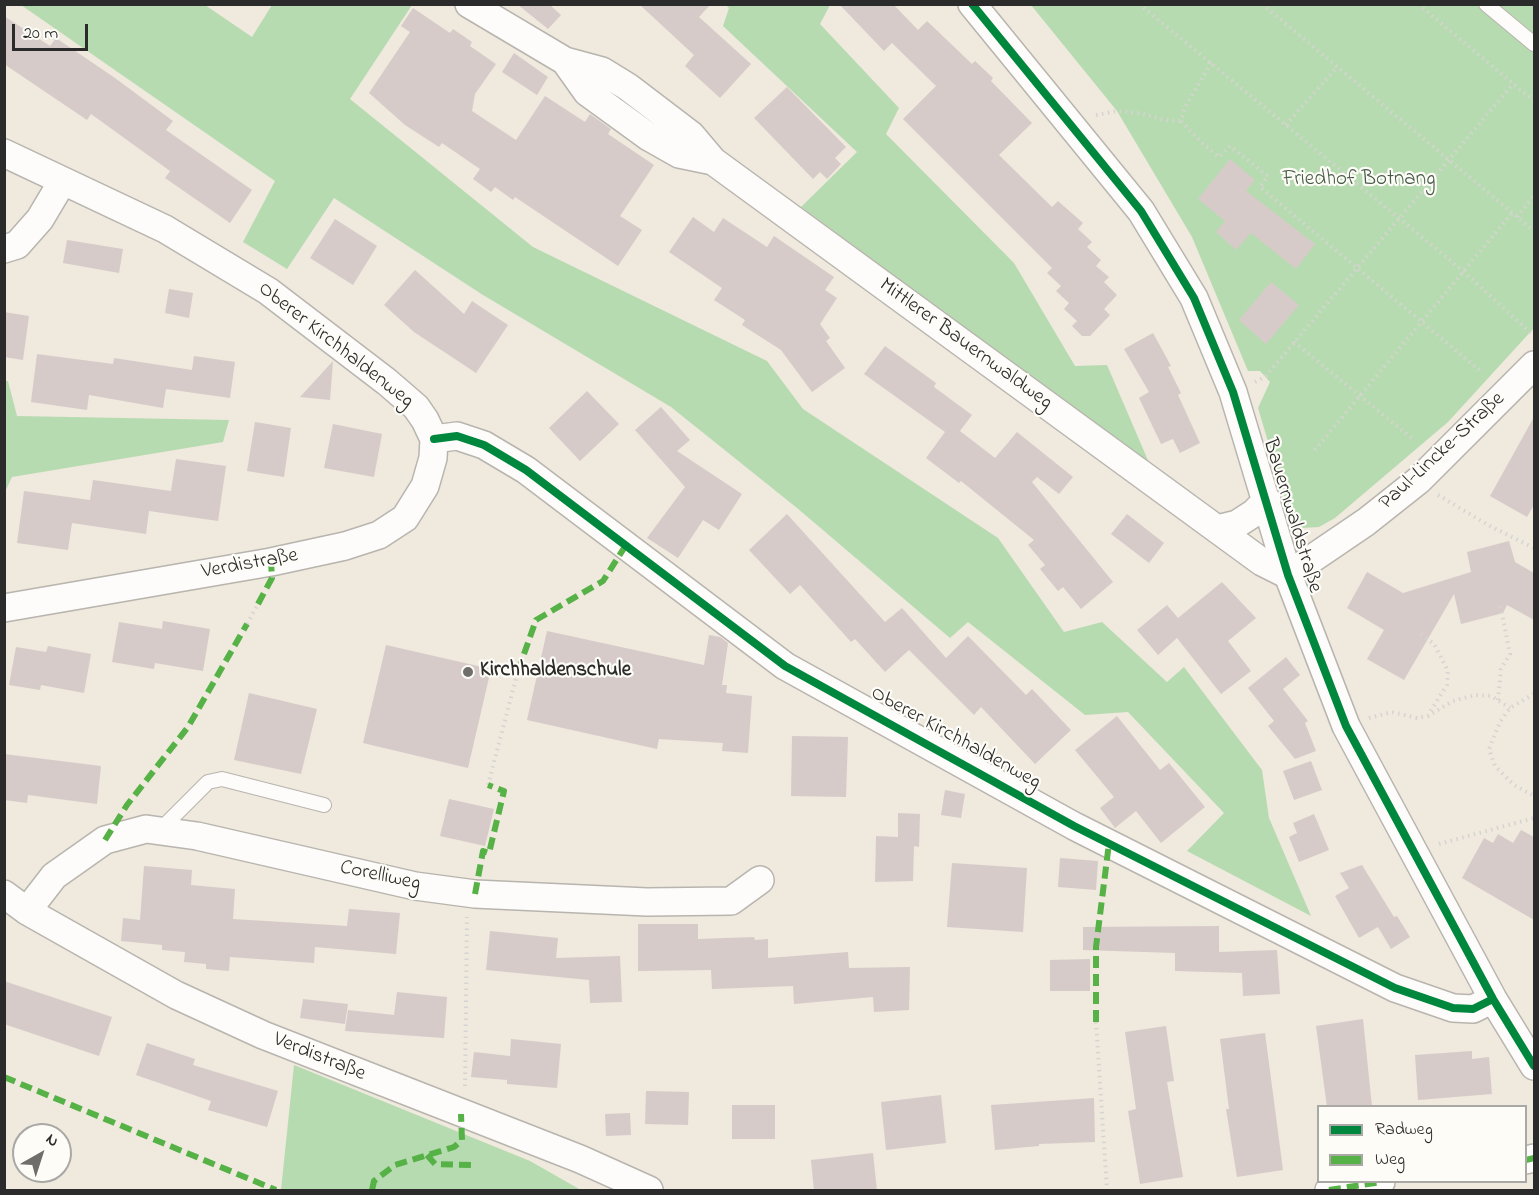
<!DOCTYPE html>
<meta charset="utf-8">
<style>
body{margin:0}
#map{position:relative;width:1539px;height:1195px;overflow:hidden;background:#efe9de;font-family:"Indie Flower",sans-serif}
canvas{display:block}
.frame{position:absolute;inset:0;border:6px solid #2b2b2b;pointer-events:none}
.legend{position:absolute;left:1317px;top:1105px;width:210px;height:78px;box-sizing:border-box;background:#fdfcf7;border:2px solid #a9a8a5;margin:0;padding:8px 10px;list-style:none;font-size:18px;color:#2b2b2b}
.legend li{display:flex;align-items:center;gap:12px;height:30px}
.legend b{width:30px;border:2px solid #a9a8a5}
.north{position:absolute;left:12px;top:1123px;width:60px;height:60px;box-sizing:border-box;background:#fdfcf7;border:2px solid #a9a8a5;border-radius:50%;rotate:39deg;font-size:16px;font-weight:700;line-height:24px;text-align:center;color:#2b2b2b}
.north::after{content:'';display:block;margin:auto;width:21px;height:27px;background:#706e6a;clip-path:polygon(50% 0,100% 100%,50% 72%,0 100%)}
.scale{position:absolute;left:12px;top:24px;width:76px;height:27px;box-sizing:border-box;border:3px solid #2b2b2b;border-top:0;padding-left:8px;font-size:18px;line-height:21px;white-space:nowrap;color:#2b2b2b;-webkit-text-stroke:4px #fdfcf7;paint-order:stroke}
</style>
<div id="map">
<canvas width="1539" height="1195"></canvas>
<div class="frame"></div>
<ul class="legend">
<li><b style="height:8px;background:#00873e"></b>Radweg</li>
<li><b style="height:8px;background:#56b246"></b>Weg</li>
</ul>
<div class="north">N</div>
<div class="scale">20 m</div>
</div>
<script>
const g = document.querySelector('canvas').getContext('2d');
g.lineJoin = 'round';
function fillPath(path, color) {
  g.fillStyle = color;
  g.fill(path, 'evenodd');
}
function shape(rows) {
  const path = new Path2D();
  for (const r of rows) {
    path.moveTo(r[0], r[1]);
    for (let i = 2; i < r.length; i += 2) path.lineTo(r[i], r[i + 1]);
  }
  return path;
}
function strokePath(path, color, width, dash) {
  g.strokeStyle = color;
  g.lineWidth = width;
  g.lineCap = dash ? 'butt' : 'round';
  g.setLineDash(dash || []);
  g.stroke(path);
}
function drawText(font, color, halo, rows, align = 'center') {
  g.font = font + ' "Indie Flower",sans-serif';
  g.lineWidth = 4.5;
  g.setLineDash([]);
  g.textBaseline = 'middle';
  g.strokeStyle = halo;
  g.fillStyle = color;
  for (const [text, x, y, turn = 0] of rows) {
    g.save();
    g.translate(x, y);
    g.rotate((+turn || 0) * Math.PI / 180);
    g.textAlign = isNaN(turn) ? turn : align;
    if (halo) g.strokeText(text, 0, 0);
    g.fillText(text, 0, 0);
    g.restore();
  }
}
const green = shape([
 [21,5,205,5,252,37,272,5,412,5,350,99,533,247,767,361,803,409,998,538,1064,632,1102,622,1167,682,1184,667,1262,770,1269,818,1311,916,1187,851,1224,813,1128,712,1085,715,968,622,950,638,797,508,671,407,483,295,334,198,287,269,243,242,275,181],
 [726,5,830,5,820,24,899,108,886,134,1014,263,1075,366,1107,365,1150,465,801,207,857,152,723,26,729,8],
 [1031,5,1534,5,1534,328,1448,422,1335,518,1319,527,1301,528,1292,522,1258,408,1270,382,1260,371,1248,371,1192,237,1117,111],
 [5,381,8,381,17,416,229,420,223,442,12,477,5,492],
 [294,1065,530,1161,581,1190,281,1190]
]);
const building = shape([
 [517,4,549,4,561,15,548,29],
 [639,4,711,4,699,17,751,64,720,98,685,66,694,55],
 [839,4,893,4,918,30,927,21,972,64,975,61,993,78,991,81,1032,123,999,155,1052,207,1058,201,1083,223,1078,229,1092,242,1087,247,1101,260,1096,266,1109,277,1104,282,1117,295,1104,309,1110,315,1090,336,1082,336,1072,326,1077,321,1064,309,1069,303,1056,291,1061,286,1047,273,1052,268,903,119,936,86,892,43,884,51],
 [413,8,450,33,453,29,472,42,470,46,496,64,475,94,472,111,516,140,545,96,585,122,590,114,611,129,608,134,654,165,620,216,642,230,618,266,515,197,513,200,495,187,491,192,473,179,480,169,442,143,439,147,405,125,369,93,410,32,401,26],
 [4,16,50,46,56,38,115,78,173,121,166,130,252,190,230,223,165,178,170,171,91,114,87,120,4,64],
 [514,53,548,77,537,95,502,72],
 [787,87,846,147,835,158,841,164,827,179,820,172,813,179,754,118],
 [1230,159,1255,180,1246,191,1315,244,1296,269,1251,233,1236,250,1216,232,1225,221,1198,199],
 [693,217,714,232,723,218,767,247,774,236,834,277,825,290,837,298,820,324,830,338,826,341,845,368,812,392,781,350,742,325,745,320,714,300,722,288,669,252],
 [335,219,377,246,353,285,310,258],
 [67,240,123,249,119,273,63,263],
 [415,270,464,314,472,301,508,325,476,373,414,332,384,305],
 [1271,282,1299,305,1266,344,1239,320],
 [169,289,193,293,189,318,165,313],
 [4,312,29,316,23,360,4,357],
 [1153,333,1171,366,1168,367,1181,393,1178,395,1200,443,1180,453,1173,439,1161,444,1139,398,1149,392,1124,349],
 [885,346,936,383,934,387,972,415,960,431,995,458,1017,432,1073,477,1059,494,1037,477,1032,482,1113,582,1081,609,1063,587,1058,591,1040,569,1045,565,1028,545,1034,540,961,481,959,483,926,458,945,432,864,374],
 [37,354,113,364,114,358,192,370,194,356,235,362,230,398,166,389,163,408,89,395,87,410,31,402],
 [333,361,330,400,300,397],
 [587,391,619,424,580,461,549,428],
 [661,407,690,440,677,451,742,494,719,530,703,520,678,558,647,538,685,487,635,430],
 [1534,417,1534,505,1527,517,1490,496],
 [255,422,291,428,284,477,247,471],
 [333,424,382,434,374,477,324,468],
 [176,459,226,466,218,521,149,511,146,534,72,523,68,550,17,543,24,491,90,500,93,480,171,491],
 [787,514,885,622,902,608,946,658,968,636,1026,695,1032,689,1071,730,1035,764,981,707,974,715,909,650,885,672,855,639,851,642,800,585,790,594,749,550],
 [1127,514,1164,543,1149,563,1111,534],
 [1509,541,1515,562,1534,573,1534,620,1507,605,1503,613,1461,624,1454,594,1404,680,1367,659,1384,630,1347,608,1367,572,1403,593,1471,572,1467,552],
 [1222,582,1256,618,1228,641,1251,671,1221,694,1177,638,1158,655,1137,630,1167,605,1178,618],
 [163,621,210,629,203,671,155,663,154,669,112,662,119,622,162,629],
 [547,631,704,665,709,635,720,637,728,643,722,685,727,685,726,693,752,696,748,753,722,751,723,743,659,739,657,749,527,720],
 [386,645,491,669,468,768,363,743],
 [48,646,91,654,84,693,41,685,40,690,9,685,16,647,46,652],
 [1286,657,1300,675,1283,689,1308,721,1305,723,1316,751,1295,759,1268,726,1274,721,1248,688],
 [249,693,317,709,301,774,234,760],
 [1117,716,1160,770,1169,763,1205,807,1161,843,1136,811,1115,828,1100,808,1114,797,1075,750],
 [792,736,848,737,846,797,791,796],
 [4,754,101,766,97,804,28,795,27,803,4,800],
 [1311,761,1322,790,1294,800,1283,771],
 [945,790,965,794,961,818,941,815],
 [449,799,494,809,485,846,440,836],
 [898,813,920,814,919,847,914,846,913,881,875,882,876,836,898,837],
 [1314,814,1329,850,1299,862,1289,837,1297,833,1293,823],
 [1521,830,1534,837,1534,920,1462,878,1484,838,1493,843,1498,834,1513,843],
 [1060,858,1098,861,1096,890,1058,887],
 [952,863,1027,868,1023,932,947,927],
 [1362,865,1394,917,1397,916,1410,937,1391,949,1378,927,1359,938,1335,896,1349,888,1340,873],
 [144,866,192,870,191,885,235,889,233,919,347,926,349,909,400,913,396,954,315,947,314,963,230,957,229,971,206,969,206,964,184,962,185,952,162,950,162,945,121,941,123,918,140,920],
 [638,924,698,924,698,939,754,937,755,940,768,939,768,958,848,952,849,968,910,967,909,1010,874,1012,873,997,794,1004,793,986,712,989,711,970,638,971],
 [1219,926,1219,952,1277,950,1280,994,1243,996,1242,973,1175,971,1175,953,1083,950,1083,927],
 [490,931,558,938,556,958,620,956,622,1002,590,1003,589,980,486,970],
 [1090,959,1090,991,1050,991,1050,960],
 [4,981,112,1017,99,1056,4,1024],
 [397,992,447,997,444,1038,345,1031,348,1010,394,1015],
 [303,999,348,1004,345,1024,300,1018],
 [1363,1019,1372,1107,1327,1107,1316,1026],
 [1166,1026,1174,1081,1167,1082,1183,1177,1140,1184,1128,1111,1136,1109,1125,1032],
 [1265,1033,1283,1170,1237,1177,1226,1109,1229,1109,1220,1039],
 [511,1039,561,1044,557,1088,507,1084,507,1080,471,1077,474,1052,510,1056],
 [147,1043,195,1059,193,1065,278,1091,267,1127,208,1110,211,1101,136,1075],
 [1472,1051,1472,1059,1489,1057,1492,1094,1418,1100,1415,1055],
 [646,1091,689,1092,688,1125,645,1124],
 [941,1095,946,1143,886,1150,881,1102],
 [1094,1098,1095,1142,1039,1144,1039,1146,995,1150,991,1105],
 [732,1105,775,1105,775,1139,732,1139],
 [630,1113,631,1135,606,1136,605,1114],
 [873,1153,877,1191,814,1191,811,1160]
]);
const path = shape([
 [1139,4,1463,271,1534,336],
 [1262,4,1534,231],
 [1418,4,1534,101],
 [1211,63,1185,107,1181,121,1202,143,1219,157,1230,146,1268,176,1260,187,1483,373],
 [1096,115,1117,111,1140,113,1164,120,1181,121],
 [1286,125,1337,67],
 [1517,217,1534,196],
 [1294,342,1414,440],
 [1255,382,1265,377,1513,84],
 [1315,450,1512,213],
 [1438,495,1488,525,1534,548],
 [247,624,258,604],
 [1421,634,1434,644,1448,671,1447,685,1428,715],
 [1534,694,1510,708,1500,722,1489,749,1495,766,1514,785,1534,796],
 [1498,700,1501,669,1510,654,1500,604],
 [1369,718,1392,712,1417,718,1428,716,1453,701,1475,695,1491,696,1510,708],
 [488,785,518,671],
 [1439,844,1534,818],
 [1096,1022,1107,1190],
 [465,1086,467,917]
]);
const service = shape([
 [1486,4,1534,44],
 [159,831,208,782,222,779,324,805]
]);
const minor = shape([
 [469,4,565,61,602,71,628,87,691,135,713,161,1262,562,1288,575],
 [972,4,1141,211,1194,298,1233,392,1288,575,1346,726,1493,999,1534,1066],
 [565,61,587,92,649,137,679,154,713,161],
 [4,153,165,229,268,291,387,382,416,407,425,420,434,439,433,458,425,486,405,518,379,535,345,546,271,562,4,608],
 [4,249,17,245,40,219,62,182],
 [434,439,457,436,484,445,526,470,785,666,1074,826,1395,988,1453,1008,1473,1009,1493,999],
 [1217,529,1237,524,1254,513,1267,500],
 [1288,575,1366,522,1419,480,1534,365],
 [4,894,27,911,176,995,263,1035,580,1159,649,1190],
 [27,911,54,876,105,840,146,829,197,836,415,886,475,894,647,902,731,901,760,880],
 [1526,1160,1534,1158],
 [1329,1190,1381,1182]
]);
const quiet = shape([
 [258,604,272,578,271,562],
 [518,671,536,620,603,581,626,545],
 [105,840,127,805,188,727,247,624],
 [475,894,483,851,489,853,504,791,488,785],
 [1096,1022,1096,947,1109,843],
 [4,1077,276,1190],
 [427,1155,435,1164,471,1165],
 [1526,1160,1534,1158],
 [372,1190,374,1181,395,1165,454,1147,462,1140,461,1114],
 [1329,1190,1381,1182]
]);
const cycleway = shape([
 [972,4,1141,211,1194,298,1233,392,1288,575,1346,726,1493,999,1534,1066],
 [434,439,457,436,484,445,526,470,785,666,1074,826,1395,988,1453,1008,1473,1009,1493,999]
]);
const markers = [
 [468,672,6,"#706e6a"]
];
const parkNames = [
 ["Friedhof Botnang",1359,181]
];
const streetNames = [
 ["Mittlerer Bauernwaldweg",965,345,36],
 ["Oberer Kirchhaldenweg",335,346,38],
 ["Paul-Lincke-Straße",1443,452,-43],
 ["Bauernwaldstraße",1291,516,73],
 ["Verdistraße",250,565,-10],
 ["Oberer Kirchhaldenweg",955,739,29],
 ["Corelliweg",380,877,12],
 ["Verdistraße",319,1058,22]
];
const poiNames = [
 ["Kirchhaldenschule",480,672]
];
fillPath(green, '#b7dbb0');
fillPath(building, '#d7cbc9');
strokePath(service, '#b8b4ae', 16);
strokePath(minor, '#b8b4ae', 30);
strokePath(path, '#d6d4d1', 4, [1.5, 4.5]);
strokePath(service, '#fdfcfa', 14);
strokePath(minor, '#fdfcfa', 27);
strokePath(quiet, '#56b246', 6, [12, 6]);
strokePath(cycleway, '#00873e', 8);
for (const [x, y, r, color] of markers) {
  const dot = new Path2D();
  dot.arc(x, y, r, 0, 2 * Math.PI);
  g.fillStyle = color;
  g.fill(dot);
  strokePath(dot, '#fdfcf7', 2);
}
drawText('21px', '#475c48', '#fdfcf7', parkNames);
drawText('21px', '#2b2b2b', '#fdfcf7', streetNames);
drawText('bold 21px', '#2b2b2b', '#fdfcf7', poiNames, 'left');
</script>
